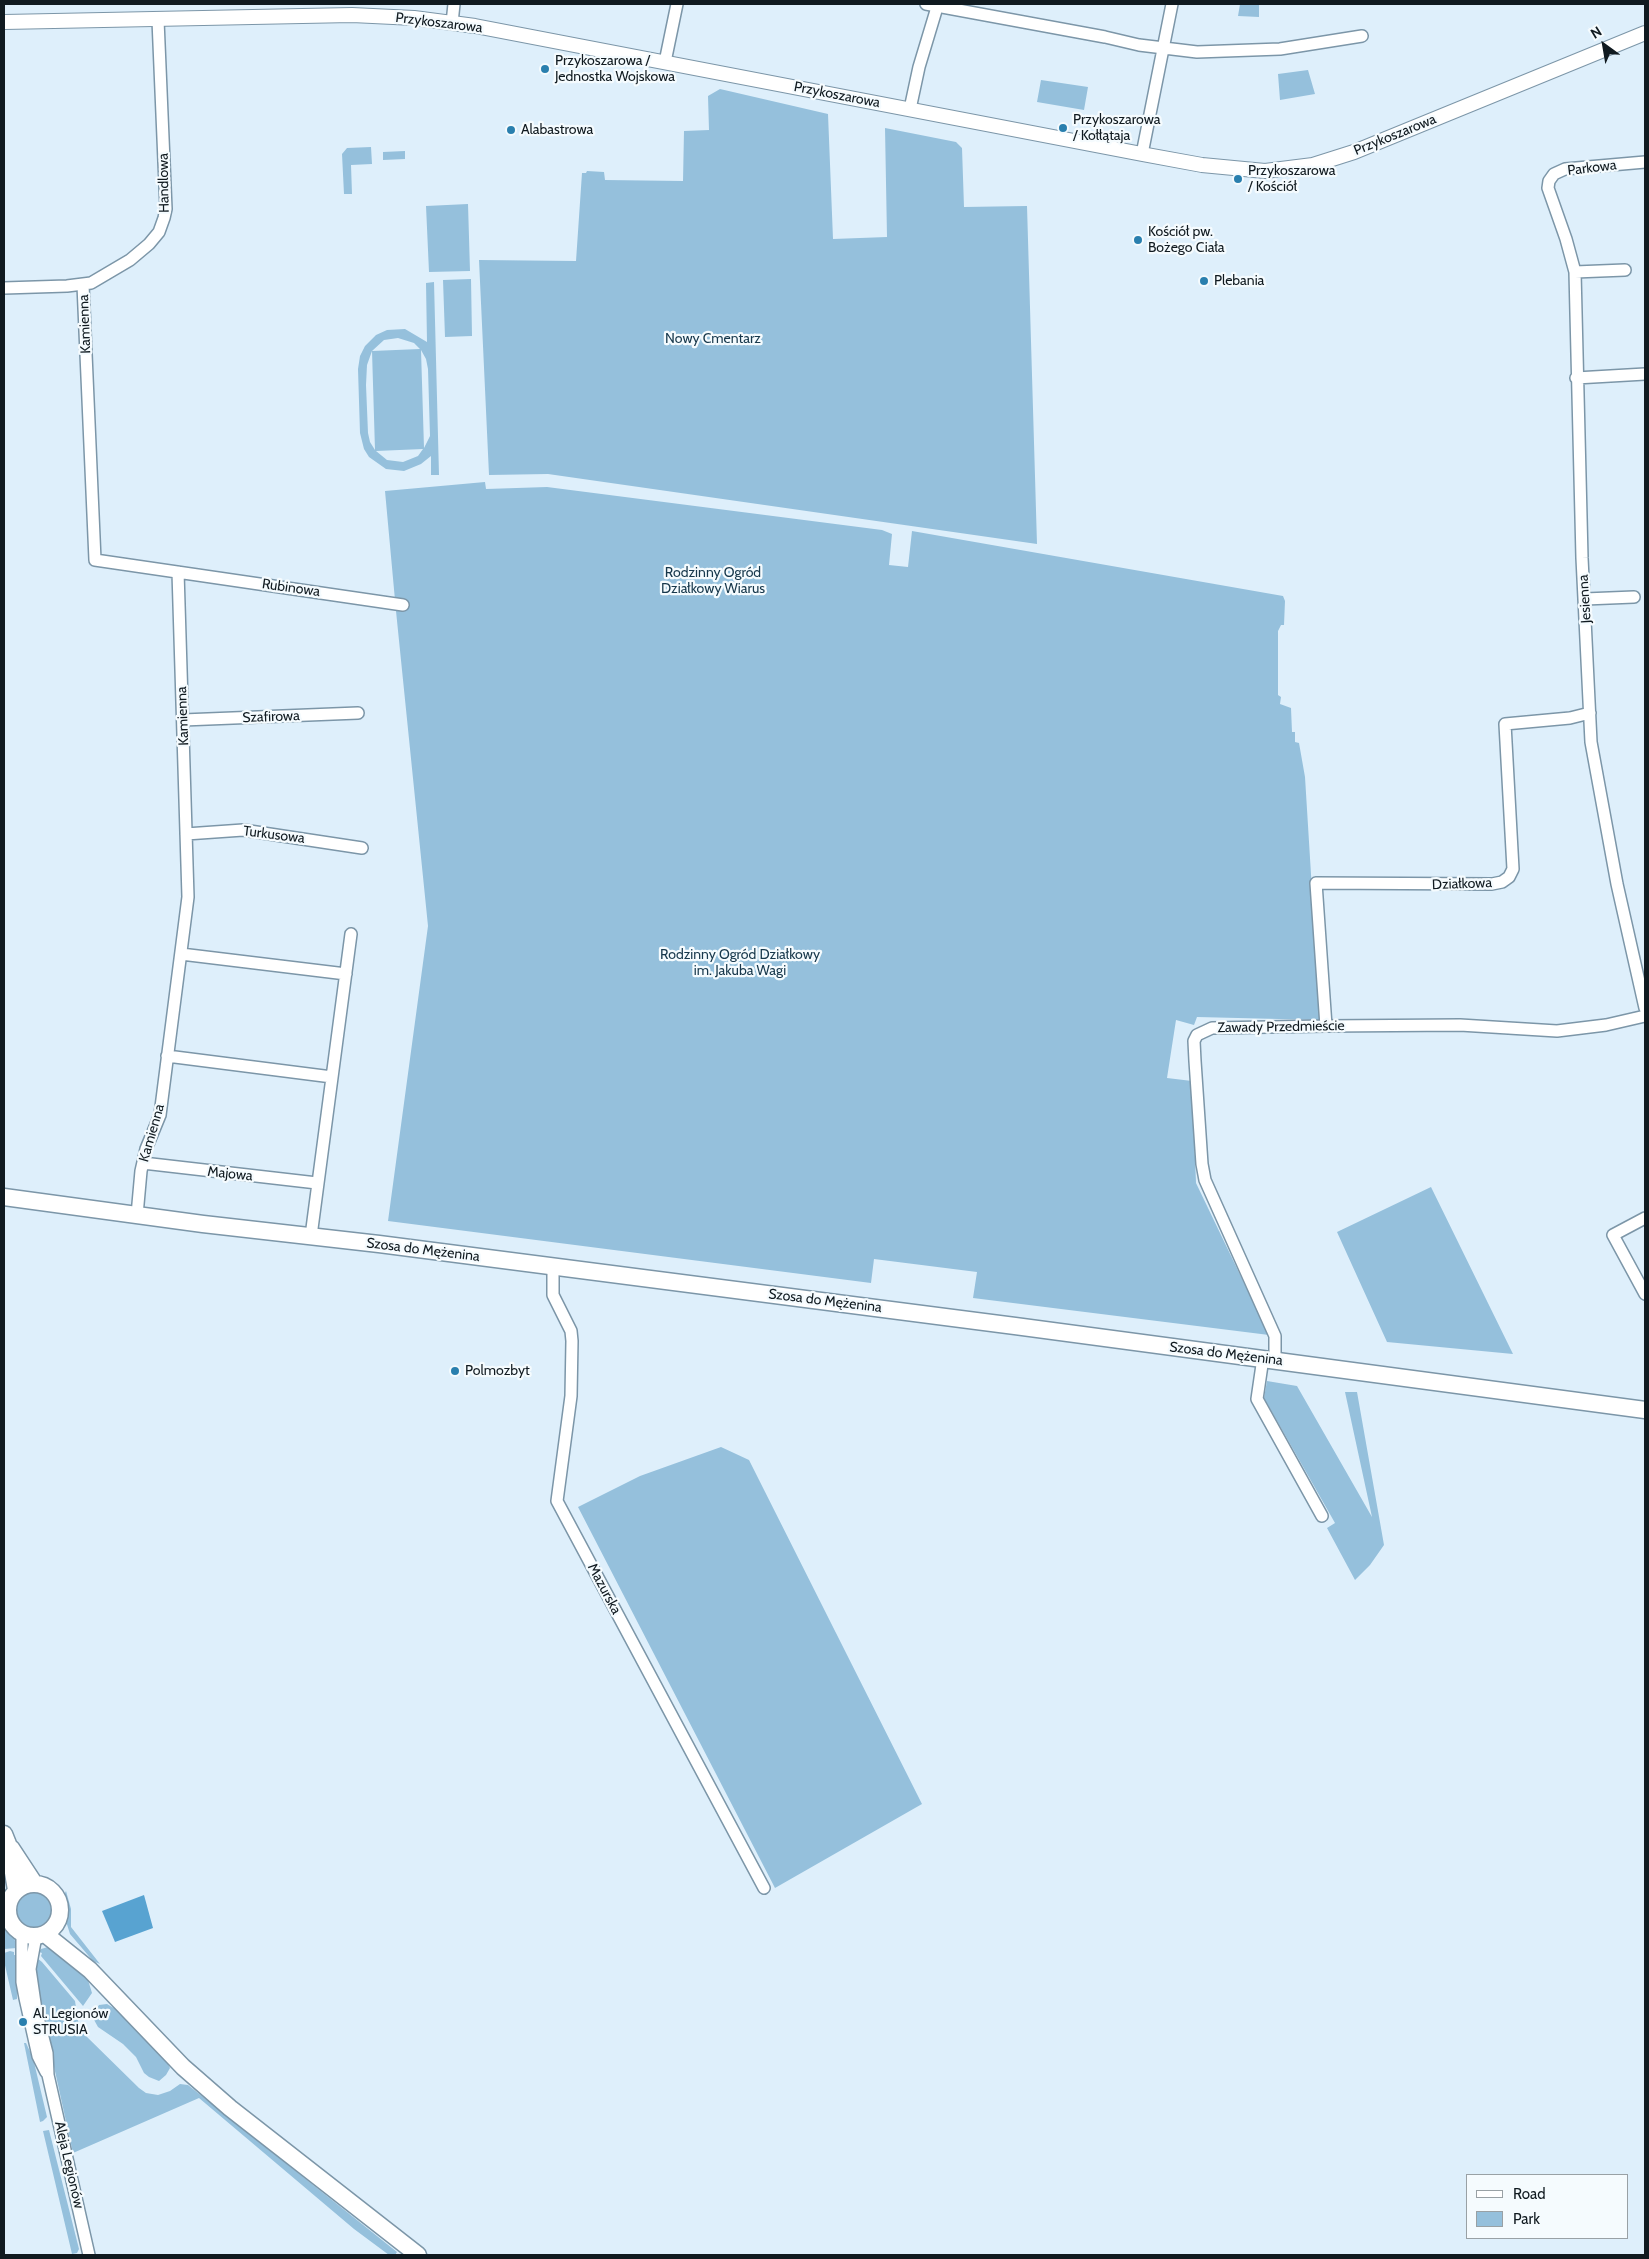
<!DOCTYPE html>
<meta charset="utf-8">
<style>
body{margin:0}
#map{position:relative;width:1649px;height:2259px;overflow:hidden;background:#deeffb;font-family:Cabin,sans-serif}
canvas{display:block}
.frame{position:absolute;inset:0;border:5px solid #101a20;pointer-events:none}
.legend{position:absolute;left:1466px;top:2174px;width:162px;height:65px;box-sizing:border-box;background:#f5fbfe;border:1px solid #99a1a5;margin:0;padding:6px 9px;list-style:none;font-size:15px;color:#101a20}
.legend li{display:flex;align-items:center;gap:10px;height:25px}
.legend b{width:25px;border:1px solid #99a1a5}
.north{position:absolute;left:1579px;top:20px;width:50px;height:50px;-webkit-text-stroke:4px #f5fbfe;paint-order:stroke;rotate:328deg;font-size:14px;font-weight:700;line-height:20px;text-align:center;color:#101a20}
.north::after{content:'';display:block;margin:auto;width:18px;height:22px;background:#101a20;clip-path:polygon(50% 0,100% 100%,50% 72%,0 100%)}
</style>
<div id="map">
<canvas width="1649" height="2259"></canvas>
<div class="frame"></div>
<ul class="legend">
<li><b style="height:6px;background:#fff"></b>Road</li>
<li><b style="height:14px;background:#95c0dc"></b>Park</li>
</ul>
<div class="north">N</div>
</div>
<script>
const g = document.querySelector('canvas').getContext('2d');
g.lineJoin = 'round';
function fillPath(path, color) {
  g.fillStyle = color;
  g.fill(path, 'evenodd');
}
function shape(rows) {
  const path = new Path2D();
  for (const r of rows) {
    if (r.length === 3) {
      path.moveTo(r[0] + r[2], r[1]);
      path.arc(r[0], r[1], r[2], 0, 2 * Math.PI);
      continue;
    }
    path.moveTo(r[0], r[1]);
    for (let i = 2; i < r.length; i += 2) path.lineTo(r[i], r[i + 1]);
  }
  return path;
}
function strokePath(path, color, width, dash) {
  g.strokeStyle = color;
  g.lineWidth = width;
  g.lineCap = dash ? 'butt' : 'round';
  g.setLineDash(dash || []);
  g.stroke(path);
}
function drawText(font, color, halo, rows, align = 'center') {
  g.font = font + ' Cabin,sans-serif';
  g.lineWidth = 4.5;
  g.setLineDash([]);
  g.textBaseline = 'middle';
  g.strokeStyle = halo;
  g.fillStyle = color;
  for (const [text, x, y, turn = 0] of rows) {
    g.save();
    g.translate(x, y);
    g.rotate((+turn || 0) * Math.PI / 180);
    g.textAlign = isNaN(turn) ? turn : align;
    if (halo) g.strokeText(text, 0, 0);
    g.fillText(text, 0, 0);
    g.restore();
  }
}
const green = shape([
 [1240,4,1259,4,1259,17,1238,16],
 [1308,70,1315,94,1280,100,1278,74],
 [1041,80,1088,87,1084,110,1037,102],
 [720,89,828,114,833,239,887,237,885,128,956,142,962,148,964,207,1027,206,1037,544,548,474,489,475,479,260,576,261,582,173,586,173,587,171,604,172,605,180,683,181,684,131,709,130,708,96],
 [371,147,372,164,351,165,352,194,344,194,342,154,347,148],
 [405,151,405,159,383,160,383,152],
 [468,204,470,271,429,272,426,206],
 [471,279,472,336,445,337,443,280],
 [434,282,439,475,431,475,431,456,421,464,404,471,386,469,369,457,364,449,360,433,358,369,360,356,365,346,376,335,387,330,405,329,427,342,426,283],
 [398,338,414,343,420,349,372,351,384,340],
 [421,350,426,359,428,369,430,436,424,448],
 [372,351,375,450,370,442,368,433,366,385,367,365],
 [423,449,418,456,403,462,387,460,376,451],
 [485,482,486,489,547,487,882,530,892,534,889,565,908,567,912,531,1283,596,1285,601,1284,625,1281,625,1278,631,1278,695,1281,697,1280,704,1291,708,1292,732,1295,732,1295,742,1299,743,1305,777,1320,1020,1197,1017,1194,1025,1176,1020,1167,1078,1192,1081,1196,1183,1269,1335,973,1298,977,1272,874,1259,871,1283,388,1221,428,926,396,611,385,491],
 [1431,1187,1513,1354,1387,1342,1337,1232],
 [1267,1381,1297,1386,1372,1517,1345,1392,1357,1392,1384,1545,1370,1565,1355,1580,1327,1528,1335,1523,1264,1398],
 [721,1447,749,1460,922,1804,775,1888,578,1507,640,1476],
 [66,1891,71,1909,71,1927,100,1964,93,1961,70,1934,65,1918,67,1910,64,1895],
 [34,1910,18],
 [4,1924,13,1934,17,1948,4,1949],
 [48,1947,54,1949,88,1980,92,1993,83,2006,41,1956,42,1953,39,1952,41,1949],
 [10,1951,14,1952,14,1955,17,1955,17,1999,13,2000,4,1961,4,1953],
 [37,1958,42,1962,75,2001,78,2021,84,2034,139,2088,146,2093,158,2095,170,2091,180,2084,188,2085,397,2252,395,2255,389,2255,354,2229,199,2098,73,2153,38,1994,35,1967],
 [107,2004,117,2010,166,2060,170,2068,166,2075,159,2081,149,2077,144,2073,136,2057,123,2044,98,2027,93,2018,94,2012,99,2005],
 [24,2043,26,2043,33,2058,47,2117,43,2121,40,2122],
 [49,2130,79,2249,77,2253,72,2254,43,2131]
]);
const water = shape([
 [144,1895,153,1928,115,1942,102,1911]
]);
const minor = shape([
 [926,4,1105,37,1139,45,1197,52,1280,49,1362,36],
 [452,23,454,4],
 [665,62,677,4],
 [910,109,919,67,938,4],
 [1142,154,1172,4],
 [1645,162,1565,169,1554,174,1549,181,1548,188,1566,239,1575,272,1582,558,1591,742,1617,884,1645,1008],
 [1575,272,1625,270],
 [83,285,95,560,403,605],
 [4,288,67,286,91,283,130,260,149,244,159,232,164,218,166,209,158,20],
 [1576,378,1645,374],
 [1585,599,1634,597],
 [183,720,358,713],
 [186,834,243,830,362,848],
 [181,954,346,974],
 [1326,1026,1316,883,1492,884,1502,882,1509,877,1513,869,1505,724,1570,718,1590,713],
 [167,1056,332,1077],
 [143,1163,317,1183],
 [137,1215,141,1171,146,1149,160,1115,188,897,178,572],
 [1645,1218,1613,1235,1645,1294],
 [311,1236,351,934],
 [553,1266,553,1295,571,1331,572,1341,571,1396,557,1501,764,1888],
 [1263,1358,1257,1399,1322,1516],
 [1275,1360,1275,1336,1205,1180,1202,1164,1195,1061,1194,1041,1197,1035,1212,1028,1326,1026,1460,1025,1557,1031,1606,1025,1645,1016],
 [4,1911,7,1911],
 [22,1934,22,1982,25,1998,38,2056,46,2072],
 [36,1936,30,1969,36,2010,47,2053,48,2075,89,2255]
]);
const tertiary = shape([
 [4,22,352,15,414,18,475,26,1142,154,1202,165,1265,171,1313,165,1354,152,1645,33]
]);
const secondary = shape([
 [4,1197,203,1224,379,1244,1015,1326,1645,1410],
 [4,1834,8,1844,16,1890],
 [11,1848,34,1883],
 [34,1910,26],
 [45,1934,90,1970,183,2067,230,2108,418,2255]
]);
const markers = [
 [545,69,5,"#297fae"],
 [1063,128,5,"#297fae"],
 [511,130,5,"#297fae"],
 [1238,179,5,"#297fae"],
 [1138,240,5,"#297fae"],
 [1204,281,5,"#297fae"],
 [455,1371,5,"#297fae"],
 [23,2022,5,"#297fae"]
];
const streetNames = [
 ["Przykoszarowa",439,23,7],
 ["Przykoszarowa",837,95,11],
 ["Przykoszarowa",1395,135,-22],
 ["Parkowa",1592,168,-7],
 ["Handlowa",164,183,-91],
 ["Kamienna",85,324,-92],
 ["Rubinowa",291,588,8],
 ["Jesienna",1585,599,-94],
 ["Kamienna",183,716,-92],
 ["Szafirowa",271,717,-2],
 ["Turkusowa",274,835,7],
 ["Działkowa",1462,884,-2],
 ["Zawady Przedmieście",1281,1027,-1],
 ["Kamienna",152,1133,-74],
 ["Majowa",230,1174,6],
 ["Szosa do Mężenina",423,1250,7],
 ["Szosa do Mężenina",825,1301,7],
 ["Szosa do Mężenina",1226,1354,7],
 ["Mazurska",604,1589,62],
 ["Aleja Legionów",69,2165,77]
];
const poiNames = [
 ["Przykoszarowa /",555,61],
 ["Jednostka Wojskowa",555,77],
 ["Przykoszarowa",1073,120],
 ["/ Kołłątaja",1073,136],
 ["Alabastrowa",521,130],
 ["Przykoszarowa",1248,171],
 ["/ Kościół",1248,187],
 ["Kościół pw.",1148,232],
 ["Bożego Ciała",1148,248],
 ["Plebania",1214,281],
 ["Polmozbyt",465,1371],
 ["Al. Legionów",33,2014],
 ["STRUSIA",33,2030]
];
const parkNames = [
 ["Nowy Cmentarz",713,339],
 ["Rodzinny Ogród",713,573],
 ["Działkowy Wiarus",713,589],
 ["Rodzinny Ogród Działkowy",740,955],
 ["im. Jakuba Wagi",740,971]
];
fillPath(green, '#95c0dc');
fillPath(water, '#58a3d1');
strokePath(minor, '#7c96a8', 14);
strokePath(tertiary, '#7c96a8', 16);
strokePath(secondary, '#7c96a8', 19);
strokePath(minor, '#fff', 11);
strokePath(tertiary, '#fff', 14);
strokePath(secondary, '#fff', 16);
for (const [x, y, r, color] of markers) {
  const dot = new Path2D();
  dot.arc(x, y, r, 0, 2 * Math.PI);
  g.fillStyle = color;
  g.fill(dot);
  strokePath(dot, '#f5fbfe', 2);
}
drawText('14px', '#101a20', '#f5fbfe', streetNames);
drawText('14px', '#101a20', '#f5fbfe', poiNames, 'left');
drawText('14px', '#17384c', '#f5fbfe', parkNames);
</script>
